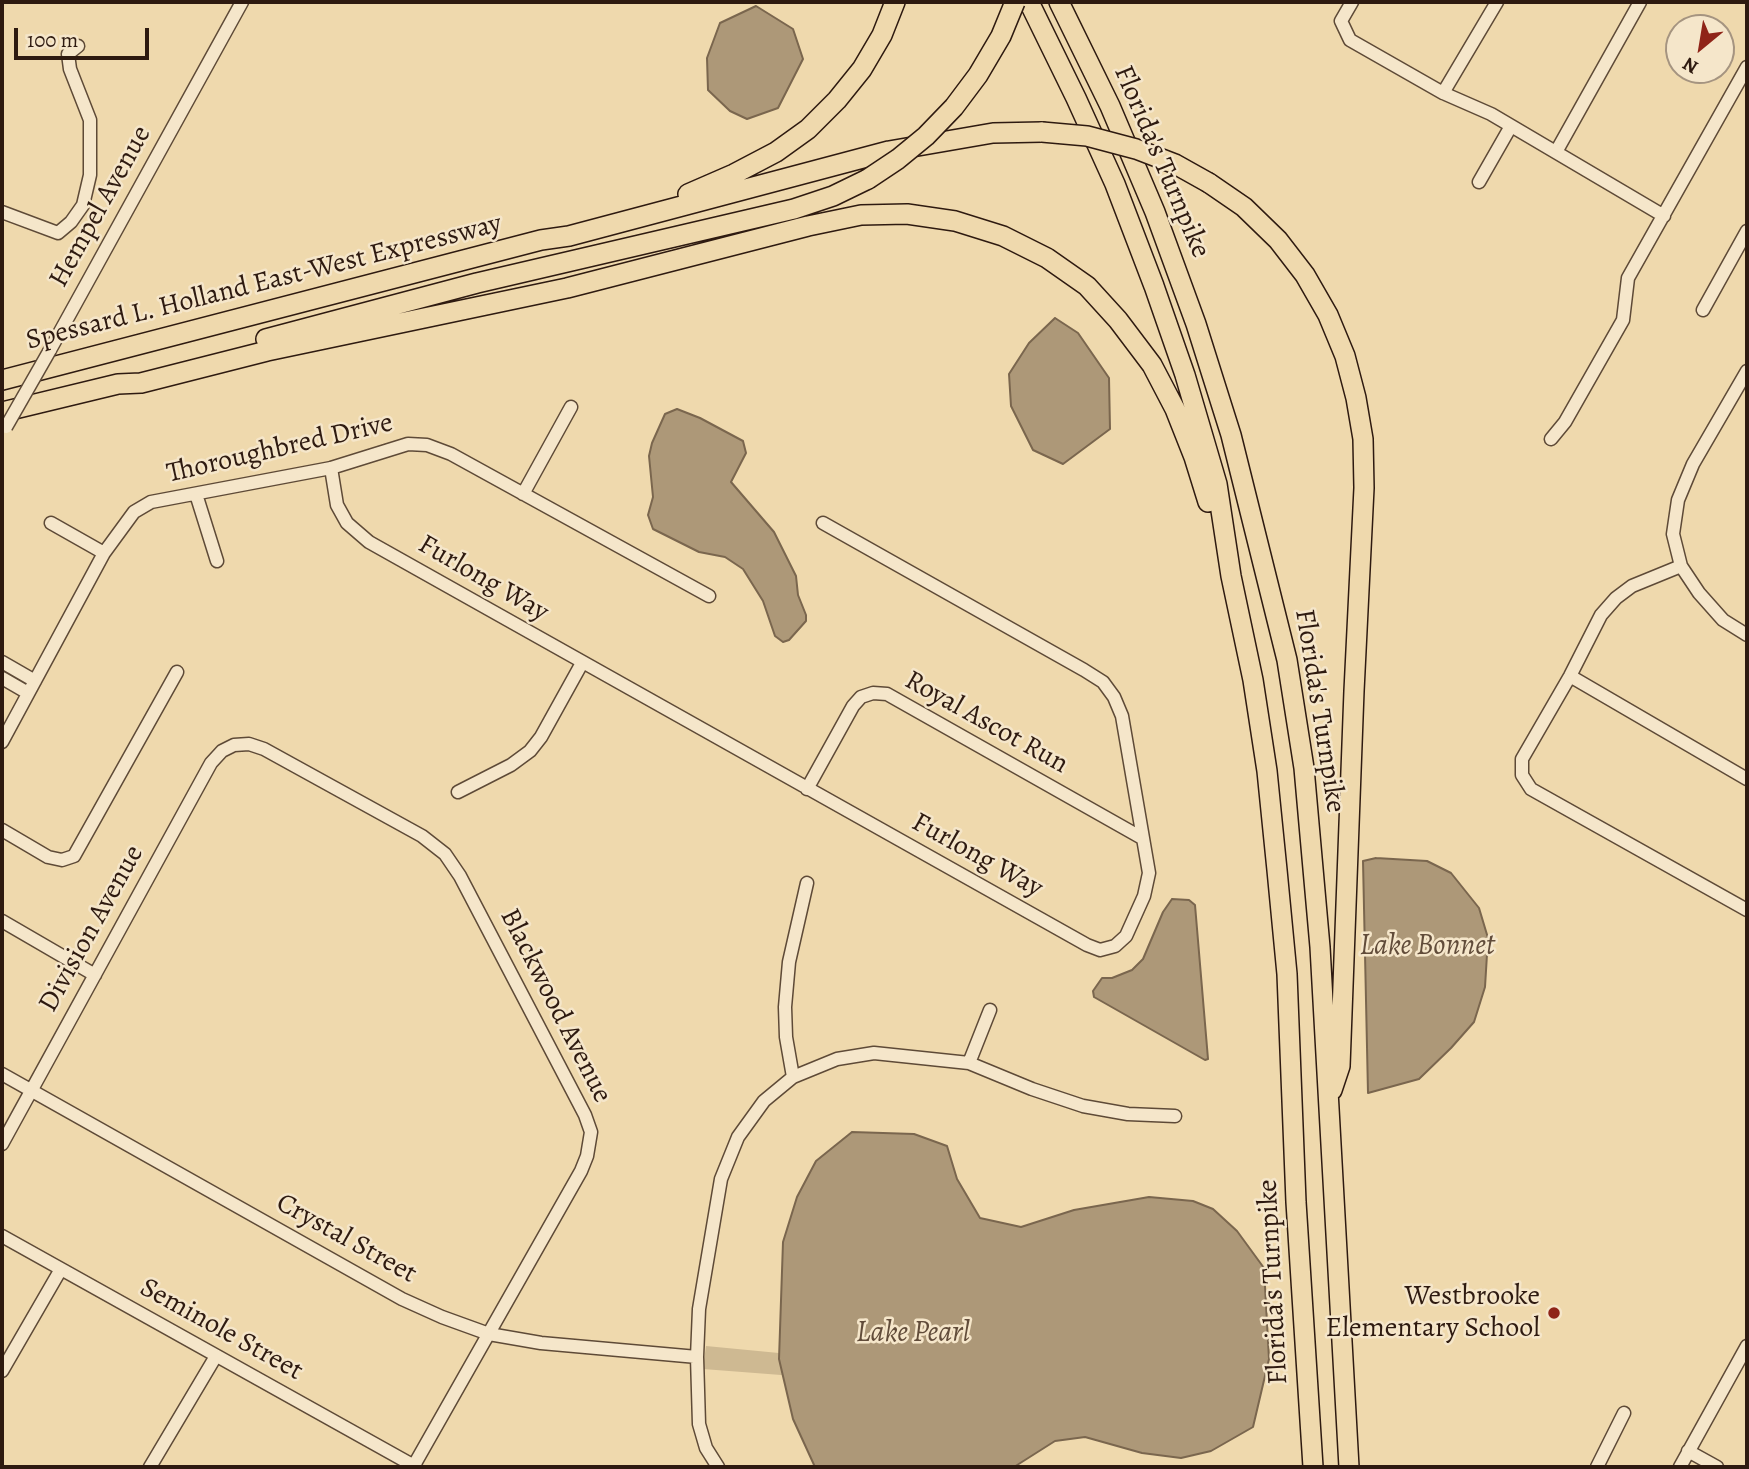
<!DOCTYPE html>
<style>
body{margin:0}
#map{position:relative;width:1749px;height:1469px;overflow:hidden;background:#efd9ad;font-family:Alegreya,serif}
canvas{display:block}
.frame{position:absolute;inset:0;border:4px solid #2e1a10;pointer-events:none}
.north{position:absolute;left:1665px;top:14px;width:70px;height:70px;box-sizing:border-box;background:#f5e6ca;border:2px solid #a59480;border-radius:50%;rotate:210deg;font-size:19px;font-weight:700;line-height:28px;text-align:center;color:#2e1a10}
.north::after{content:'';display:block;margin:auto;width:24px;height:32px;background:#8f2418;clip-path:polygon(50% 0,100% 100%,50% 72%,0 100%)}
.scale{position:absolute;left:14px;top:28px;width:135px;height:32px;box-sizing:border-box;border:4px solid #2e1a10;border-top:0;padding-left:9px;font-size:21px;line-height:24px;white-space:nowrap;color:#2e1a10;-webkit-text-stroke:5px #f5e6ca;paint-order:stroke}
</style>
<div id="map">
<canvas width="1749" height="1469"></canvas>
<div class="frame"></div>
<div class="north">N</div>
<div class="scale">100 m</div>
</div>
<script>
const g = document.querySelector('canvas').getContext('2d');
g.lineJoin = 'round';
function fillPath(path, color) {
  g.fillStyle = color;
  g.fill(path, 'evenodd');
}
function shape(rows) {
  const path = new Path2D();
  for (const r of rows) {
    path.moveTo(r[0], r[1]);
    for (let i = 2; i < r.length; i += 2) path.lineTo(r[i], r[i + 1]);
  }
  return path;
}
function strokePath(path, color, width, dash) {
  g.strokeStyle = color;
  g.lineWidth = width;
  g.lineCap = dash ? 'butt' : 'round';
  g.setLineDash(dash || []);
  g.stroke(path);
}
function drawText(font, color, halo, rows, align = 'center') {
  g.font = font + ' Alegreya,serif';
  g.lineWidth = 5;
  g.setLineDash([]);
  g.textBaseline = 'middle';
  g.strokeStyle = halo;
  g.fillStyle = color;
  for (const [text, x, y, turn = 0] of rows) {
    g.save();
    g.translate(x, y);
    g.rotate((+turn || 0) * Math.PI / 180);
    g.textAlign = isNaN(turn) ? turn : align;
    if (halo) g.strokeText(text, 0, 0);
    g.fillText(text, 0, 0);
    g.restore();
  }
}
const green = shape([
 [706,1346,810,1356,807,1377,703,1369]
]);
const water = shape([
 [756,6,793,29,803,59,778,108,747,119,730,111,708,90,707,58,720,23,756,6],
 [1055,318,1078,333,1109,378,1110,429,1063,464,1033,450,1011,406,1009,374,1029,343,1055,318],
 [677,409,700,418,743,441,746,453,731,482,774,532,796,576,798,595,806,615,806,621,789,640,783,642,775,636,763,601,743,569,725,557,699,552,653,529,648,515,653,497,649,456,652,443,665,414,677,409],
 [1376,858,1427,861,1451,873,1479,908,1488,938,1485,987,1474,1022,1451,1048,1419,1079,1368,1093,1363,861,1376,858],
 [1172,899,1189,900,1195,905,1208,1059,1205,1060,1094,997,1093,991,1102,978,1112,978,1132,970,1143,959,1163,912,1172,899],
 [852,1132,914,1134,947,1146,957,1179,980,1218,1021,1227,1074,1210,1149,1197,1193,1201,1213,1209,1237,1231,1264,1268,1269,1359,1253,1427,1211,1451,1181,1458,1142,1453,1085,1437,1055,1441,1014,1467,815,1467,793,1419,779,1359,783,1242,797,1197,816,1161,852,1132]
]);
const minor = shape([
 [1352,2,1341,21,1350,40,1443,93,1491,114,1664,216],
 [1443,93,1497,2],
 [1556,152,1640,2],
 [1479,182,1511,126],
 [2,212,58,233,71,222,83,205,90,175,90,120,70,69,68,54,78,46],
 [1703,310,1747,231],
 [50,350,242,2],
 [1747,371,1693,464,1678,500,1673,534,1681,566,1699,593,1723,620,1747,635],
 [1551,439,1565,422,1623,320,1628,278,1747,67],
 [331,468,337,505,347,523,369,542,1087,945,1100,950,1115,946,1126,936,1144,896,1149,873,1122,716,1114,697,1103,682,1084,670,823,523],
 [196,494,217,561],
 [523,494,571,407],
 [51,523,104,553],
 [1681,566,1632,586,1616,598,1601,615,1570,676,1522,759,1522,775,1531,789,1747,910],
 [2,662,35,681],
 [1570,676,1747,779],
 [2,678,28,693],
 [2,742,104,553,134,512,151,502,331,468,408,444,427,445,451,454,709,596],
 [807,789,853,706,861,697,873,693,887,694,1142,838],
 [458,792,511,765,530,751,541,737,582,663],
 [2,830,48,857,62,860,74,856,177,672],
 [2,921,95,975],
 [969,1063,990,1010],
 [2,1074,402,1299,442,1317,489,1334,541,1343,697,1357],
 [793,1077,786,1037,785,1007,789,962,807,883],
 [2,1144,211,763,222,751,234,745,249,744,264,749,422,836,445,854,460,876,585,1115,591,1132,587,1156,581,1171,413,1467],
 [2,1236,416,1467],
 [2,1371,61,1269],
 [1688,1451,1717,1467],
 [150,1467,216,1356],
 [718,1467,706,1448,699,1424,697,1357,699,1309,721,1179,738,1137,764,1101,793,1077,837,1059,874,1053,969,1063,1032,1089,1083,1106,1128,1114,1175,1116],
 [1597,1467,1624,1413],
 [1680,1467,1747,1346]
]);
const highway = shape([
 [1029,2,1076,98,1115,184,1154,286,1185,375,1217,484,1231,576,1253,680,1267,771,1277,870,1287,974,1296,1202,1313,1467],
 [1059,2,1110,106,1155,212,1196,324,1231,435,1287,660,1304,768,1320,947,1349,1467],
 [1209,183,1244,207,1278,240,1305,275,1328,315,1345,356,1356,398,1363,439,1364,488,1354,691,1340,1066,1332,1090],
 [688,194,734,174,776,152,808,129,837,100,862,69,882,35,895,2],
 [266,339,477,283,794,209,833,196,868,179],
 [2,380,541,240,569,236,889,151,993,133,1042,132],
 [2,412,118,384,141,383,267,351,567,288,808,226,861,215,907,214,955,221,1003,236,1047,258,1087,286,1118,320,1152,365,1175,409,1194,457,1208,502]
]);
const minorBridge = shape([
 [6,427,50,350]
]);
const highwayBridge = shape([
 [1042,132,1087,136,1136,149,1175,164,1209,183],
 [868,179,898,159,926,136,954,107,978,75,1001,36,1015,2]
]);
const markers = [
 [1554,1313,7,"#8f2418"]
];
const streetNames = [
 ["Florida's Turnpike",1161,162,67],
 ["Hempel Avenue",101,207,-61],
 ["Spessard L. Holland East-West Expressway",264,283,-14],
 ["Thoroughbred Drive",280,449,-13],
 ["Furlong Way",483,579,30],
 ["Florida's Turnpike",1319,711,81],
 ["Royal Ascot Run",986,723,29],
 ["Furlong Way",977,856,29],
 ["Division Avenue",92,929,-61],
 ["Blackwood Avenue",555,1006,63],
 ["Crystal Street",346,1239,29],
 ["Florida's Turnpike",1274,1282,-93],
 ["Seminole Street",221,1330,29]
];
const poiNames = [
 ["Westbrooke",1540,1297],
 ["Elementary School",1540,1329]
];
const waterNames = [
 ["Lake Bonnet",1427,947],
 ["Lake Pearl",913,1334]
];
fillPath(green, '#ceb992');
fillPath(water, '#ad9878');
strokePath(water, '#7a664e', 2);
strokePath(minor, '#5e4a37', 15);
strokePath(highway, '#2e1a10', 22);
strokePath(minor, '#f5e6ca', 12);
strokePath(highway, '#efd9ad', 19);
strokePath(minorBridge, '#5e4a37', 15, []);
strokePath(highwayBridge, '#2e1a10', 22, []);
strokePath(minorBridge, '#f5e6ca', 12);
strokePath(highwayBridge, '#efd9ad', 19);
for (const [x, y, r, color] of markers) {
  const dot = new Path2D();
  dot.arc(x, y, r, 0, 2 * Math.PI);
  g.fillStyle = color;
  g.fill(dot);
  strokePath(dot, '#f5e6ca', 2.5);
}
drawText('28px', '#2e1a10', '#f5e6ca', streetNames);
drawText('28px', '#2e1a10', '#f5e6ca', poiNames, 'right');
drawText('italic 30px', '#614c3a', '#f5e6ca', waterNames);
</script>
